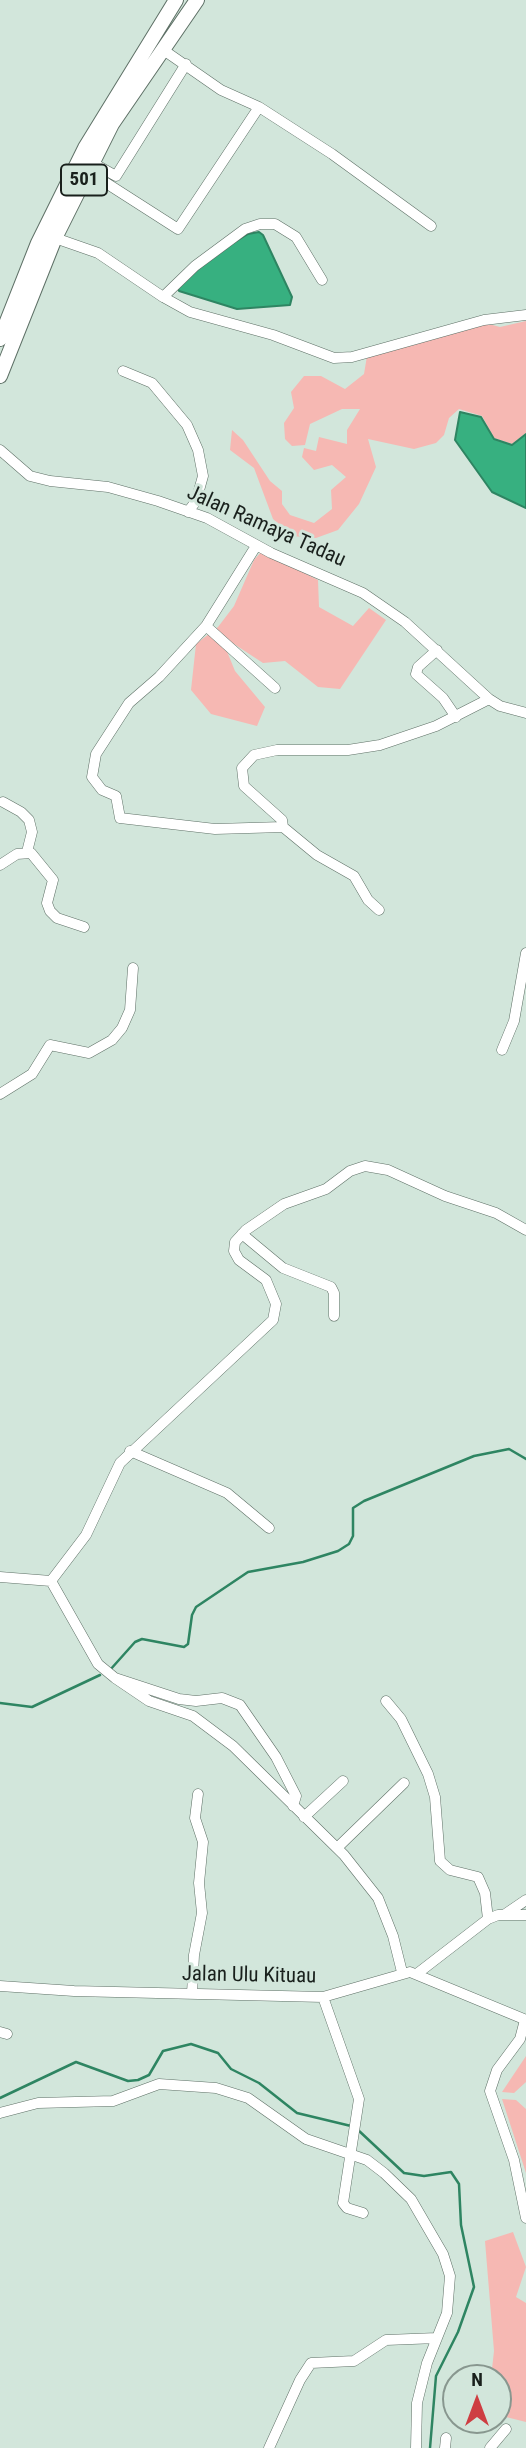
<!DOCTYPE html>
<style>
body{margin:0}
#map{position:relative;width:526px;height:2448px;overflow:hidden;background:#d2e6db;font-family:"Roboto Condensed",sans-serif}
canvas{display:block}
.north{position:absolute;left:442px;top:2364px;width:70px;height:70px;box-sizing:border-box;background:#d2e6db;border:2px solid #88978f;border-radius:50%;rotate:0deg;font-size:19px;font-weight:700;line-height:28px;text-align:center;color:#19201c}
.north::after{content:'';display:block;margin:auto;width:24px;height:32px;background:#ce3e42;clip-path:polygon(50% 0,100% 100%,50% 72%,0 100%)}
</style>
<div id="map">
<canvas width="526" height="2448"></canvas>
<div class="north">N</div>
</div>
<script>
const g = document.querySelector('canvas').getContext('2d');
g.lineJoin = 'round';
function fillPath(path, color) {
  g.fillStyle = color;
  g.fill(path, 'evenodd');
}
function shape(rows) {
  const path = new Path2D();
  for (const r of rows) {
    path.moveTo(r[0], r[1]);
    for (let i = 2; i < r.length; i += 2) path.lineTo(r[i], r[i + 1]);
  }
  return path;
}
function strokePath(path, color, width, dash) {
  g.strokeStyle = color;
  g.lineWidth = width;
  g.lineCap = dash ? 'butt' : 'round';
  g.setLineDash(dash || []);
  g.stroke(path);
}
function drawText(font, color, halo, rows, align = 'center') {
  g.font = font + ' "Roboto Condensed",sans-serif';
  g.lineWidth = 6;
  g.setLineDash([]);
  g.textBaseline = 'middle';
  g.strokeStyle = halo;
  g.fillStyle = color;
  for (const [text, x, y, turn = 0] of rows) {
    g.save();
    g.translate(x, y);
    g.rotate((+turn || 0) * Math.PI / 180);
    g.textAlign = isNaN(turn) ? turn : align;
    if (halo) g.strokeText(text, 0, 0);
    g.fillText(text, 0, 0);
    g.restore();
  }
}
const green = shape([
 [526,321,526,433,512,444,494,438,482,416,459,409,449,418,444,435,436,443,414,449,368,439,376,467,359,504,338,530,316,538,292,536,273,519,254,468,230,450,232,430,243,440,270,481,282,491,282,504,290,515,314,523,332,509,331,490,346,477,332,465,314,470,302,457,304,448,316,451,319,437,347,444,347,430,360,409,342,409,310,424,305,445,292,446,285,439,284,423,294,408,291,392,304,376,321,376,345,389,364,374,367,356,485,323,500,327],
 [262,551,318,580,319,607,353,626,369,608,386,620,340,689,318,687,285,661,263,663,231,642,226,649,235,671,265,707,257,726,211,714,191,690,196,644,218,627,234,606,254,560],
 [526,2056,526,2082,514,2093,502,2092],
 [502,2099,516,2100,526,2109,526,2173],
 [513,2232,526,2267,516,2297,526,2303,526,2422,498,2415,498,2378,491,2378,494,2351,485,2241]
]);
const water = shape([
 [259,232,263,235,292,297,290,305,237,309,179,291,177,286,223,249,248,234,259,232],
 [460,412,481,417,494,439,512,445,526,434,526,508,492,492,455,440,460,412]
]);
const stream = shape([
 [110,1670,135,1642,142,1639,184,1647,188,1644,192,1615,196,1607,248,1572,303,1562,338,1551,349,1544,353,1536,353,1508,364,1501,474,1456,509,1449,526,1459],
 [0,1703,32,1707,100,1675],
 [0,2098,76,2062,128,2081,138,2080,149,2075,163,2051,191,2044,218,2053,231,2069,259,2083,297,2113,351,2126],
 [357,2129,404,2173,424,2176,451,2172,459,2184,461,2225,474,2287,458,2332,436,2376,430,2448]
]);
const minor = shape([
 [162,49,221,90,259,107,332,154,431,226],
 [93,163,116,176,186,64],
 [89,172,178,229,259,107],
 [55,238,98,253,163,297,195,266,245,229,260,224,275,224,296,237,322,280],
 [163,297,190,312,273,335,334,358,352,357,484,320,526,315],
 [123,371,152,383,187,425,198,450,203,476,196,501,188,512],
 [0,450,30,476,50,481,108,487,158,501,207,518,271,553,363,593,405,622,489,699,500,706,526,713],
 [256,546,206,626,159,677,129,703,96,754,92,777,102,790,116,796,120,818,215,829,283,827,282,820,244,786,242,768,254,755,277,750,348,750,380,745,436,726,489,699],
 [206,626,275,688],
 [437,650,418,667,416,674,443,698,456,717],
 [3,802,21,812,29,820,32,832,27,852],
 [283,827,317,855,354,876,368,900,379,910],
 [0,865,17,854,31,853,53,880,47,903,50,911,57,918,84,927],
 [502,1050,514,1021,526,953],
 [0,1094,32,1074,50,1045,89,1053,112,1040,122,1028,130,1010,133,968],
 [242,1234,283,1268,331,1287,334,1293,334,1316],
 [130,1451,227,1493,269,1528],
 [0,1577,51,1581,98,1664,115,1678,179,1699,196,1701,222,1698,240,1705,276,1757,296,1796,293,1806],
 [51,1581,86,1535,120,1463,273,1320,276,1304,266,1280,239,1260,234,1251,235,1242,246,1230,284,1204,326,1189,350,1171,365,1166,388,1170,445,1196,496,1213,526,1230],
 [115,1678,149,1701,193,1716,233,1746,344,1855,378,1898,393,1936,402,1972],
 [386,1701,401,1719,428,1774,435,1797,440,1861,450,1870,478,1877,485,1893,488,1919],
 [304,1817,343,1781],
 [337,1848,404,1783],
 [504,1915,526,1900],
 [418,1973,488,1919,498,1915,526,1915],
 [0,1986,74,1991,323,1997,410,1972,526,2020],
 [192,1994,194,1955,202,1913,199,1883,203,1842,195,1818,198,1794],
 [323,1997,359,2099,343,2203,347,2208,363,2213],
 [525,2020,520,2039,497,2070,490,2091,514,2160,526,2218],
 [0,2032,7,2034],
 [0,2113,38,2103,113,2101,159,2084,216,2088,248,2098,306,2139,367,2160,384,2173,411,2199,443,2254,450,2276,447,2313,427,2363,417,2403,416,2448],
 [269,2448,300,2380,311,2363,354,2361,386,2340,437,2338],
 [445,2448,446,2438],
 [490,2448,506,2429]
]);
const primary = shape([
 [0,339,38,243,85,148,176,0],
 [0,376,55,238,112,124,197,0]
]);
const shields = [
 [84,180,46]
];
const shieldNames = [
 ["501",84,180]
];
const streetNames = [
 ["Jalan Ramaya Tadau",266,527,24],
 ["Jalan Ulu Kituau",249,1976,1]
];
fillPath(green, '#f6b8b3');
fillPath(water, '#37b080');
strokePath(water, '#2e8562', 2);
strokePath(stream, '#2e8562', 2.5);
strokePath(minor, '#5e7066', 11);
strokePath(primary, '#5e7066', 16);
strokePath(minor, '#fff', 10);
strokePath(primary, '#fff', 14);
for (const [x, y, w] of shields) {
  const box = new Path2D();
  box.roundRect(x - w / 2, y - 15.5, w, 31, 5);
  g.fillStyle = '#d2e6db';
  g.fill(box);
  strokePath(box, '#19201c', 2);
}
drawText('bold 19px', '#19201c', null, shieldNames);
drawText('21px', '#19201c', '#d2e6db', streetNames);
</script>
